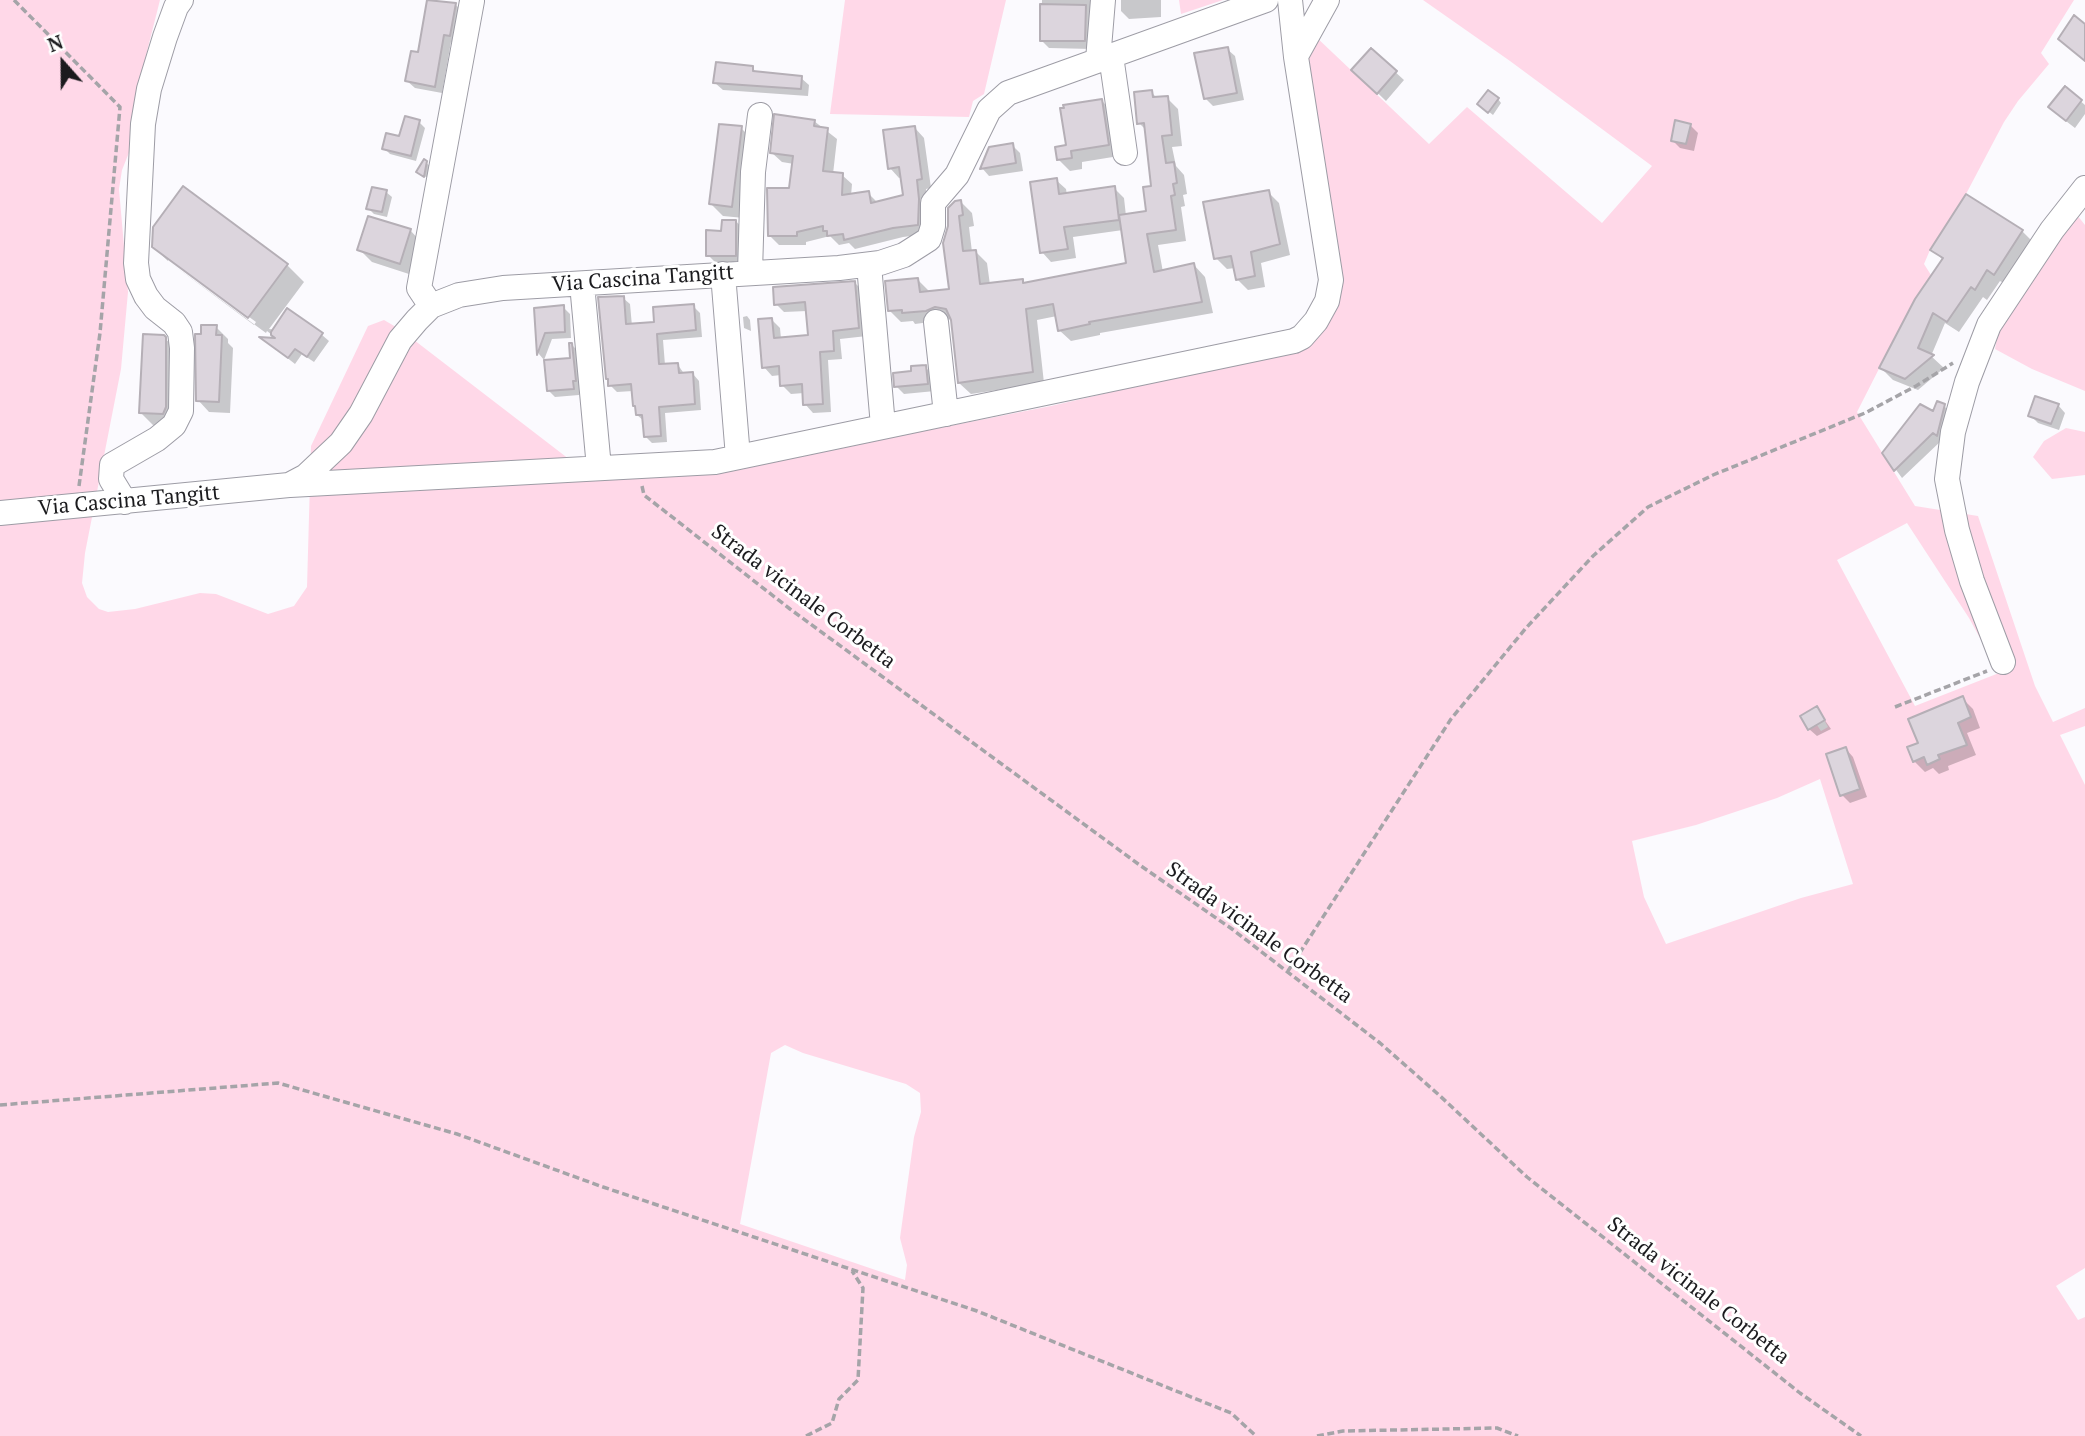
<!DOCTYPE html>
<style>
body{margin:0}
#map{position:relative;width:2085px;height:1436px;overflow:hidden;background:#fbfafe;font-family:"PT Serif",serif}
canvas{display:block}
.north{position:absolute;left:28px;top:28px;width:70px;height:70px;-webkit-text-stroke:5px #fff;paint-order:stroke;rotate:339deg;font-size:19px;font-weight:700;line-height:28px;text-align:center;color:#1b1b1e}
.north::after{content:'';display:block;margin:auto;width:24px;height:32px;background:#1b1b1e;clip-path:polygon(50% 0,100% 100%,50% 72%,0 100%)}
</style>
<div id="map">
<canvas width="2085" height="1436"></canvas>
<div class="north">N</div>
</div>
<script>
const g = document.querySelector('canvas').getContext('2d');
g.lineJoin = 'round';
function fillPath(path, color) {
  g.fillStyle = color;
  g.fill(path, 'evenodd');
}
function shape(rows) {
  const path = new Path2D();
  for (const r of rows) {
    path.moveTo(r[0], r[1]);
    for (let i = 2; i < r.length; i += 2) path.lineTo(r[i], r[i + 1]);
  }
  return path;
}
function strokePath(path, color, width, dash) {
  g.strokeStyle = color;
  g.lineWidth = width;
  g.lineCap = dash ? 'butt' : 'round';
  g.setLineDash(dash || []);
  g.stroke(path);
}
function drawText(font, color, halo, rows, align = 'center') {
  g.font = font + ' "PT Serif",serif';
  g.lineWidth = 6;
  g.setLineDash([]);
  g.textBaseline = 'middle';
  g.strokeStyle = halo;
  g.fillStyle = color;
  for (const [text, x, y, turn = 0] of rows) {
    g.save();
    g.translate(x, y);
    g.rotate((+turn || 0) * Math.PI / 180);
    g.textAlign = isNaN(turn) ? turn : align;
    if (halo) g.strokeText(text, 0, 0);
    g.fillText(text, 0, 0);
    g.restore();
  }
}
const green = shape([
 [0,0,160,0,140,79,134,140,122,170,119,189,128,292,121,369,85,553,82,583,87,597,99,609,108,612,135,609,200,593,216,594,268,614,294,606,307,587,311,446,368,326,384,320,401,330,591,476,660,477,893,437,1051,406,1298,349,1326,314,1301,60,1314,35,1429,144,1467,107,1602,223,1652,166,1510,61,1423,0,2074,0,2041,53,2049,64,2018,101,2004,122,1966,194,1930,250,1924,264,1931,275,1914,300,1857,412,1915,506,1978,516,2035,686,2053,722,2085,708,2085,726,2060,735,2085,785,2085,1268,2056,1286,2078,1320,2085,1317,2085,1436,0,1436],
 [1907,523,1969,618,1999,673,1915,706,1837,560],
 [1817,707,1828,727,1821,731,1817,725,1808,729,1800,716],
 [1820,779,1853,884,1801,898,1666,944,1644,897,1632,841,1696,825,1777,798],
 [785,1045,803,1053,906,1084,920,1093,921,1112,914,1137,900,1238,907,1265,905,1280,740,1224,771,1053],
 [845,0,1006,0,984,94,973,101,969,117,830,114],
 [1179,0,1223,0,1181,14],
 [2077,215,2085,225,2085,391,2032,369,1995,349,1999,326],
 [2066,428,2085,432,2085,475,2052,479,2033,457,2044,441]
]);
const shadow = shape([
 [1042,0,1094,0,1092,49,1049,48,1041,40],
 [1121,0,1161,0,1161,17,1129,19,1121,11],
 [456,5,463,13,458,43,451,42,442,93,415,88,407,81,420,54],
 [1227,49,1235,56,1244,100,1213,106,1205,98],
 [1371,50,1404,80,1386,101,1354,70],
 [752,68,758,73,801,78,809,85,808,96,723,90,715,83],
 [2065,88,2085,105,2085,114,2075,128,2058,115],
 [1151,92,1158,99,1167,98,1178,109,1182,146,1172,147,1176,166,1184,175,1187,194,1183,195,1185,206,1181,207,1186,241,1158,245,1163,272,1194,265,1205,277,1213,313,1100,333,1100,335,1071,341,1059,330,1057,316,1037,320,1044,383,971,394,959,383,952,319,915,324,913,321,901,322,890,311,918,280,929,291,951,290,945,243,961,202,972,213,974,226,969,227,972,252,975,251,987,263,990,285,1022,281,1025,284,1128,264,1123,230,1073,237,1076,258,1051,262,1042,252,1056,180,1066,189,1067,195,1114,188,1124,198,1126,216,1148,212,1153,187,1147,131,1139,123],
 [1498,99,1501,103,1493,115,1483,107],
 [1102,101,1113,112,1119,156,1082,162,1082,169,1070,171,1059,160],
 [814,121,837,139,833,174,842,175,852,184,851,196,868,193,878,203,905,197,902,177,899,178,890,168,915,128,924,138,931,188,926,189,928,210,927,234,903,237,855,249,849,243,839,245,830,236,806,242,806,245,779,245,769,235,790,190,794,164,782,162,772,153],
 [419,122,425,128,416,161,390,154,384,148,401,139],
 [1690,125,1698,133,1694,151,1680,148,1672,140],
 [741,128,753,140,744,218,723,216,711,204],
 [1012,145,1020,153,1023,171,989,176,982,168],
 [425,162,430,166,428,178,422,175],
 [183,189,287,265,304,282,269,329,322,335,329,341,314,362,302,354,295,364,263,339,278,340,267,331,266,333,169,262,254,325,256,322,168,257,168,261,153,247],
 [386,192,392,197,387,217,374,214,368,208],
 [1268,192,1279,203,1290,255,1261,263,1265,287,1248,290,1237,279,1235,268,1227,269,1216,258],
 [736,221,742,228,742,263,715,262,708,255,723,232],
 [410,230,422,243,412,275,372,262,359,249],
 [2022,231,2034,243,2007,285,2000,281,1987,300,1983,297,1959,332,1945,323,1931,356,1944,368,1918,390,1893,380,1881,368,1943,260,1932,249],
 [855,283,863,291,867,336,840,339,842,359,828,360,831,412,813,413,805,404,804,393,791,394,782,385,781,375,772,376,764,367,772,320,780,328,781,339,809,336,807,311,784,312,776,304],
 [623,298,630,304,632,326,656,324,693,306,700,313,702,337,663,340,665,365,678,365,685,375,693,374,699,381,701,410,665,413,667,442,652,443,645,436,644,421,637,415,635,406,633,391,617,392,610,385],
 [563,307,570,314,571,338,552,339,544,360,539,354,535,309],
 [747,316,750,320,751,331,744,328,743,317],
 [216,327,228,339,228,343,233,348,230,413,209,412,198,400,202,336],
 [164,337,177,351,175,426,153,425,141,413],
 [572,345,578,351,582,387,579,387,579,395,555,397,548,390,572,359],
 [925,367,933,375,935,391,904,394,896,386],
 [2058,405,2065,413,2059,430,2038,423,2030,415],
 [1944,406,1952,414,1942,440,1902,478,1884,453],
 [1962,698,1973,709,1980,728,1967,733,1976,755,1948,766,1949,770,1939,774,1933,768,1925,772,1914,761,1920,744],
 [1817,709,1831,729,1817,736,1809,729],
 [1846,749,1853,757,1867,797,1850,803,1842,795]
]);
const building = shape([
 [427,0,456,3,450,36,444,35,435,87,405,81,411,51,418,52,427,0],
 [1040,4,1086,5,1085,41,1040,41,1040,4],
 [2074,15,2085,24,2085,61,2058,39,2074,15],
 [1228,47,1237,93,1204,99,1194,53,1228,47],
 [1371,48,1397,71,1377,94,1351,70,1371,48],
 [716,62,753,66,753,71,802,76,801,89,713,83,716,62],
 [2065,86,2082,100,2066,121,2048,107,2065,86],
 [1152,90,1153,97,1168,96,1172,135,1162,136,1166,163,1174,162,1177,183,1173,184,1175,195,1171,196,1176,230,1147,234,1154,272,1194,263,1202,302,1089,322,1090,324,1058,331,1053,304,1026,309,1033,372,958,383,951,320,946,309,935,307,926,311,902,313,902,310,888,311,885,281,918,278,920,292,949,289,943,243,948,226,948,208,955,201,961,200,963,215,959,216,963,251,976,250,980,284,1023,279,1023,283,1126,263,1119,215,1146,211,1143,187,1151,186,1144,123,1137,124,1134,92,1152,90],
 [1488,90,1499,98,1488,113,1477,104,1488,90],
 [1102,99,1109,145,1071,151,1072,158,1057,160,1055,147,1066,145,1060,108,1064,108,1063,105,1102,99],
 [774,114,815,120,814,126,828,128,823,171,843,173,842,195,869,191,871,203,903,195,899,167,888,169,883,130,915,126,922,179,917,180,919,199,918,225,893,228,844,240,843,234,827,236,827,231,823,231,823,226,797,232,797,236,768,236,767,188,789,188,793,156,770,153,774,114],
 [405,116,420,120,411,156,382,149,386,133,399,136,405,116],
 [1675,120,1691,124,1686,144,1671,141,1675,120],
 [719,124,742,126,732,207,709,204,719,124],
 [1013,143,1016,163,980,169,989,147,1013,143],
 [424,159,427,161,424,177,416,172,424,159],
 [1057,178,1059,194,1115,186,1119,220,1064,227,1068,249,1040,253,1030,182,1057,178],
 [183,186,288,264,248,318,152,247,153,227,183,186],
 [372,187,387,190,382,212,366,209,372,187],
 [1269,190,1280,244,1251,252,1255,276,1236,280,1231,256,1214,259,1203,202,1269,190],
 [1966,194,2023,230,1994,275,1987,270,1975,290,1971,287,1947,322,1933,313,1918,348,1934,355,1905,379,1879,368,1915,299,1943,258,1930,250,1966,194],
 [368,216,411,229,400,264,357,250,368,216],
 [722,220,736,220,736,256,706,256,706,230,721,231,722,220],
 [855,281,859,328,833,331,834,351,820,352,823,404,803,405,802,384,780,386,779,366,762,368,758,319,772,318,774,338,808,335,805,302,774,305,773,287,855,281],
 [624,296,626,324,654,322,653,307,694,304,696,330,657,334,659,364,678,363,679,373,693,372,695,404,659,407,661,436,644,437,642,415,636,415,635,406,633,406,631,384,608,386,608,379,606,379,598,297,624,296],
 [564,305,565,332,545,333,537,355,534,308,564,305],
 [287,308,323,333,307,357,295,349,288,358,259,337,275,338,271,335,271,332,287,308],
 [201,325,217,325,216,335,222,335,219,402,196,401,195,334,201,334,201,325],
 [143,334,164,335,166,337,166,407,163,414,139,413,143,334],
 [569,343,572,343,576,381,573,381,574,389,547,391,544,360,570,358,569,343],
 [926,365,928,384,894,387,893,373,911,371,911,366,926,365],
 [2035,396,2059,404,2051,424,2028,416,2035,396],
 [1937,401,1945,404,1937,436,1933,433,1894,471,1882,453,1920,404,1933,411,1937,401],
 [1963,696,1971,717,1958,723,1967,745,1938,755,1940,759,1927,765,1924,757,1913,762,1907,747,1918,743,1908,719,1963,696],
 [1817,706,1825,720,1808,730,1800,716,1817,706],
 [1846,747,1860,789,1840,796,1826,754,1846,747]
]);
const path = shape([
 [14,0,120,107,100,333,79,486],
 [642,486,644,495,790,609,1141,866,1232,929,1311,990,1380,1043,1439,1095,1527,1177,1800,1393,1861,1436],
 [1895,707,1987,671],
 [1288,971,1451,719,1526,628,1593,556,1648,507,1713,475,1865,413,1916,386,1953,363],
 [0,1105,278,1083,457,1134,603,1187,977,1311,1231,1413,1256,1436],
 [806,1436,832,1423,839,1399,858,1380,863,1288,852,1271],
 [1317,1436,1343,1431,1497,1428,1518,1436]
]);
const minor = shape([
 [1111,56,1125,153],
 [1296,56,1327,0],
 [1098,60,1103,0],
 [869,265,883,426],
 [750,272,753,172,760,115],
 [723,274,738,457],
 [582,284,599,468],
 [431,306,419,288,472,1],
 [936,322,946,414],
 [290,485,715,462,1294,341,1302,337,1316,321,1327,301,1331,280,1296,57,1290,0],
 [125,502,111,479,112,465,157,439,174,425,181,411,182,348,180,332,174,323,155,308,146,296,138,279,136,263,143,124,149,89,165,37,176,7,181,0],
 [0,513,289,485,306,476,341,443,361,414,400,340,417,320,431,306,459,295,503,288,839,268,880,263,904,255,929,239,933,226,933,203,957,175,989,110,1008,93,1266,0],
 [2003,662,1972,581,1957,530,1947,479,1953,432,1967,382,1989,325,2052,230,2085,188]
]);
const streetNames = [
 ["Via Cascina Tangitt",643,279,-4],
 ["Via Cascina Tangitt",129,501,-5],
 ["Strada vicinale Corbetta",803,597,37],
 ["Strada vicinale Corbetta",1259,933,36],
 ["Strada vicinale Corbetta",1698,1291,38]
];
fillPath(green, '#ffd8e8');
fillPath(shadow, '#0003');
fillPath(building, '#dcd5dd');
strokePath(building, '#b5afb6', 2);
strokePath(minor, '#9d9ca5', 26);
strokePath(path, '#a5a4a8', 3.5, [7, 3.5]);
strokePath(minor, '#fff', 24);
drawText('21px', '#1b1b1e', '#fff', streetNames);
</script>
